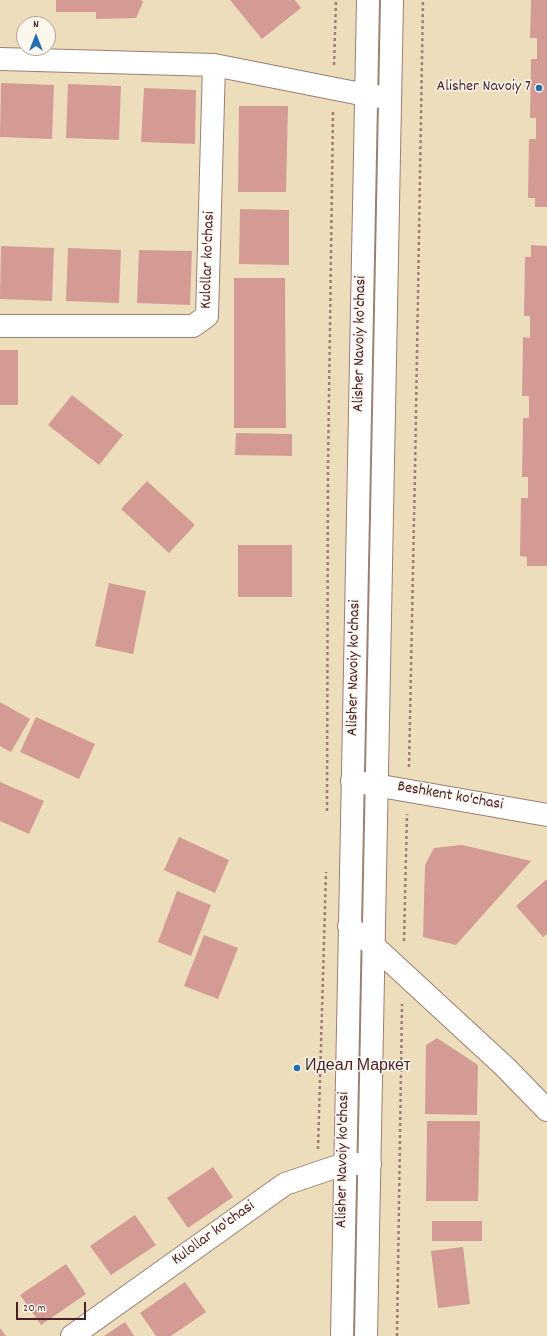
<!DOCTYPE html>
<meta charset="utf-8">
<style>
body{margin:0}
#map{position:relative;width:547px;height:1336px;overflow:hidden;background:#eddebb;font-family:Dekko,sans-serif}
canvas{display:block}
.north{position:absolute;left:16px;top:16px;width:40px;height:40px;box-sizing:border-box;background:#fbf7ec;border:1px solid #b4a19f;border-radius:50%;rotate:0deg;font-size:11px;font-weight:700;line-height:16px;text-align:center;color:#4a1f2b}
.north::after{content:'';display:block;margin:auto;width:14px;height:18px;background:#1f6fb2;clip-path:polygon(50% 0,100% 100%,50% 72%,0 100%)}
.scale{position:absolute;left:16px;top:1302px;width:70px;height:18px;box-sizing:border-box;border:2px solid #4a1f2b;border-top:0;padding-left:5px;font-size:12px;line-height:14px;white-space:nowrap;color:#4a1f2b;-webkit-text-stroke:3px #fbf7ec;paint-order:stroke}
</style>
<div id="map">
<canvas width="547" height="1336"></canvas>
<div class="north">N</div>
<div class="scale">20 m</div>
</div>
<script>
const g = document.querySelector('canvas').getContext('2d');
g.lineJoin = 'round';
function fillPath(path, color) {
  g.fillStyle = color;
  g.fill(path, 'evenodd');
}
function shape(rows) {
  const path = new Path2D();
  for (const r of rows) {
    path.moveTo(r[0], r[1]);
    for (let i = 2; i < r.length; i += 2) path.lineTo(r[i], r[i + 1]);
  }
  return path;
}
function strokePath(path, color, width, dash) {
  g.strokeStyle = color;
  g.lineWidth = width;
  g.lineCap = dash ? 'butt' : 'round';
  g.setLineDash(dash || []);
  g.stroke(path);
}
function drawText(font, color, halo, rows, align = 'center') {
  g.font = font + ' Dekko,sans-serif';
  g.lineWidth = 3;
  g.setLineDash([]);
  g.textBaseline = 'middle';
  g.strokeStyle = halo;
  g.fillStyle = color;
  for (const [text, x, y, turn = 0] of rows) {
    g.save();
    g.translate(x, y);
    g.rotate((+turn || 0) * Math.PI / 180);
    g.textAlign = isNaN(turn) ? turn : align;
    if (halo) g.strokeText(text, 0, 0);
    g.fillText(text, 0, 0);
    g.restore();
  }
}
const building = shape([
 [56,0,141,0,143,2,136,18,96,19,96,12,56,12],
 [230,0,295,0,301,8,262,39],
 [531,0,547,0,547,207,535,207,535,198,528,198,529,139,536,139,536,118,530,118,531,59,537,59,537,38,530,38],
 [1,83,54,85,52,139,0,137],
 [68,84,121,86,119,140,66,138],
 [144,88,196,90,195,144,141,142],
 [239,106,288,106,286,192,238,192],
 [240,209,289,210,289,265,239,264],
 [531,245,547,246,547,566,527,566,527,557,520,556,521,498,528,498,528,477,522,477,523,418,529,418,529,396,522,396,523,337,530,338,530,316,524,316,525,257,531,257],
 [1,246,54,248,52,301,0,299],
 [68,248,121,250,119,303,66,301],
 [139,250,192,251,190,305,137,303],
 [234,278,285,278,286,428,234,428],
 [0,350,18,350,18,405,0,405],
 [72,395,123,435,99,465,48,425],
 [236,433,292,434,292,456,235,455],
 [147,481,195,525,169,553,121,509],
 [238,545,292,545,292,597,238,597],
 [109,583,146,591,133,654,95,646],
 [0,702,30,719,11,752,0,746],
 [36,717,95,744,79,779,20,752],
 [0,782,44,801,29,834,0,821],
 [179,837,229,860,215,893,164,870],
 [462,845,531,861,456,945,423,937,425,865,434,848],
 [547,879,547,934,543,937,516,906],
 [177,891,211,905,191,956,158,942],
 [204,935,238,948,218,999,184,986],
 [437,1038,478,1065,477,1115,425,1114,426,1045],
 [427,1121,480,1121,478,1201,426,1201],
 [213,1167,233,1197,188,1228,167,1198],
 [135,1215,156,1245,111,1275,90,1246],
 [432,1221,482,1221,482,1241,432,1241],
 [463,1247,470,1304,438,1308,431,1251],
 [66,1264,86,1294,41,1325,20,1295],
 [185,1282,206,1312,171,1336,156,1336,140,1313],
 [125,1322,134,1336,104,1336],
 [0,1328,6,1336,0,1336]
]);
const path = shape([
 [334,65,336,0],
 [409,767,415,471,423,0],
 [327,811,328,467,333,112],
 [404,941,407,814],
 [318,1149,326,872],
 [397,1336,402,1004]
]);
const minor = shape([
 [0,59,214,65,366,95,390,98],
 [0,326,193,326,207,316,214,65],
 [352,781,547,815],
 [349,926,374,946,505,1067,547,1110],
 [72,1336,285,1184,344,1164,370,1164]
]);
const secondary = shape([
 [342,1336,368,0],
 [366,1336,392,0]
]);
const markers = [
 [539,88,4,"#1f6fb2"],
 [297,1068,4,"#1f6fb2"]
];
const poiNames = [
 ["Alisher Navoiy 7",531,88],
 ["Идеал Маркет",305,1068,"left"]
];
const streetNames = [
 ["Kulollar ko'chasi",209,260,-88],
 ["Alisher Navoiy ko'chasi",361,344,-89],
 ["Alisher Navoiy ko'chasi",355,668,-89],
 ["Beshkent ko'chasi",450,797,10],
 ["Alisher Navoiy ko'chasi",344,1160,-89],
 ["Kulollar ko'chasi",214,1234,-36]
];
fillPath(building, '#d39b93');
strokePath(minor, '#9c7e73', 24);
strokePath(secondary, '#9c7e73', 24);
strokePath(path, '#9c7e73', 2.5, [3, 3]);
strokePath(minor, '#fff', 22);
strokePath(secondary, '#fff', 22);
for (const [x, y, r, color] of markers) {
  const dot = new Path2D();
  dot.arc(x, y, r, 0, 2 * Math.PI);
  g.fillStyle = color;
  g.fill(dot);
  strokePath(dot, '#fbf7ec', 1.5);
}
drawText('16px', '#4a1f2b', '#fbf7ec', poiNames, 'right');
drawText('16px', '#4a1f2b', '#fbf7ec', streetNames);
</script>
